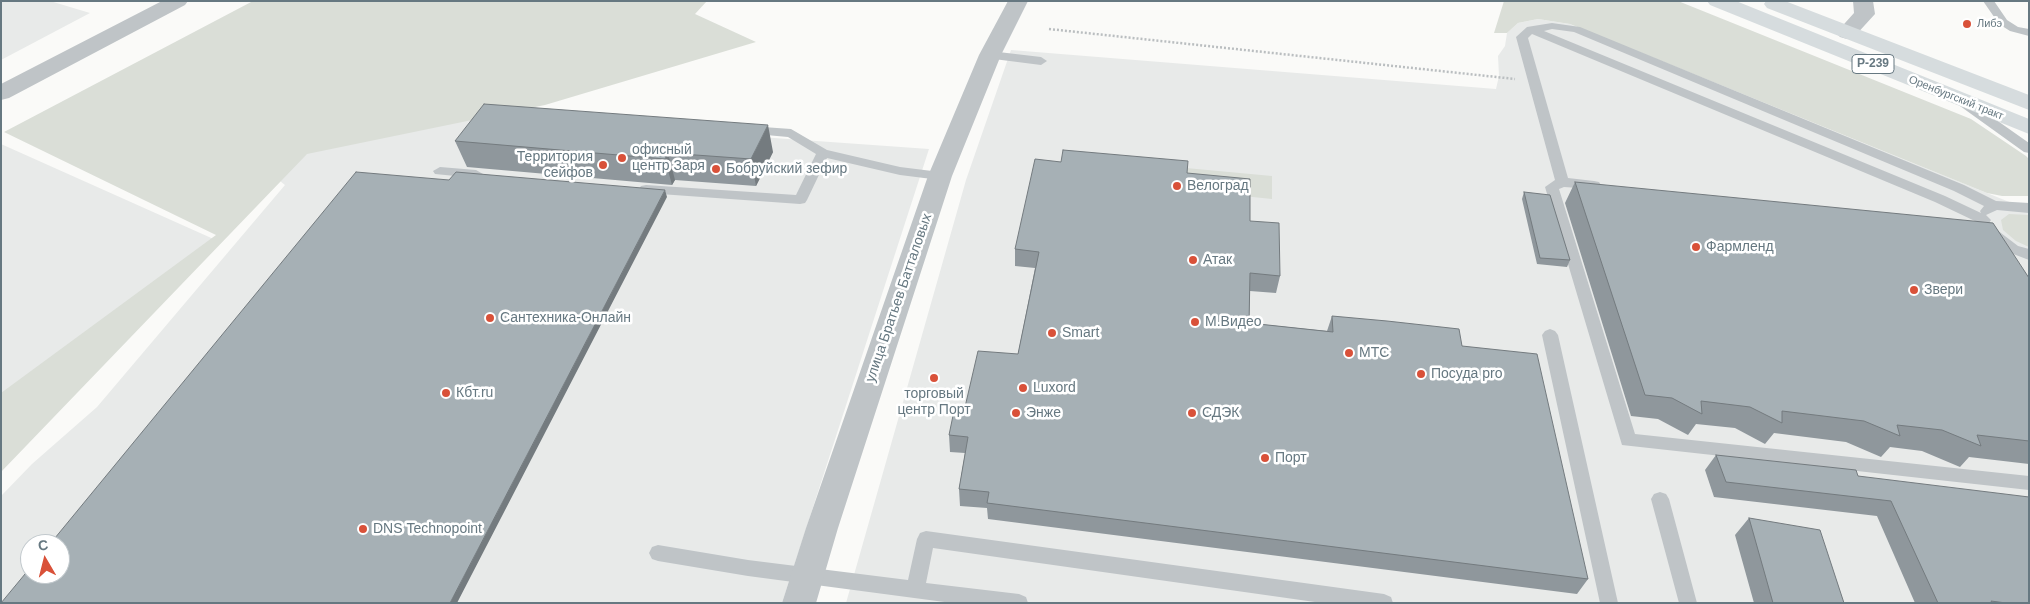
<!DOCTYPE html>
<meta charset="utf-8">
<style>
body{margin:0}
#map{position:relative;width:2030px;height:604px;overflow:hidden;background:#fafaf8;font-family:Arial,sans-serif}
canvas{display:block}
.frame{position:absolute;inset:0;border:2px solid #667881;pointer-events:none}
.north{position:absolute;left:20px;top:534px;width:50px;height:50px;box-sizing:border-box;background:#fff;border:1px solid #c2c9cd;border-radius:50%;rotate:352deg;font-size:14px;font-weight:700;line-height:20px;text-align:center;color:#667881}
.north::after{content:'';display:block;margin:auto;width:18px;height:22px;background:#d95139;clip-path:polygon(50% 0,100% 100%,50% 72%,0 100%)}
</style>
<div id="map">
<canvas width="2030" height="604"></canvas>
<div class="frame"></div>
<div class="north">С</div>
</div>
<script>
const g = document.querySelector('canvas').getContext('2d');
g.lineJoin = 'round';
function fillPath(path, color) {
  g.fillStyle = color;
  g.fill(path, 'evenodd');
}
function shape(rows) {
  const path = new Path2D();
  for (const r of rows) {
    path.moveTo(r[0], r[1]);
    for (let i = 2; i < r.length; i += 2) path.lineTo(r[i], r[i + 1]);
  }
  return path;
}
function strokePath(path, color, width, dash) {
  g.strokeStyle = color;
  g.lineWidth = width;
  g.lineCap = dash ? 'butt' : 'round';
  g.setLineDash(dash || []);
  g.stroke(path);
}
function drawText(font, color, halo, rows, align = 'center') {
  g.font = font + ' Arial,sans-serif';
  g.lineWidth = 5;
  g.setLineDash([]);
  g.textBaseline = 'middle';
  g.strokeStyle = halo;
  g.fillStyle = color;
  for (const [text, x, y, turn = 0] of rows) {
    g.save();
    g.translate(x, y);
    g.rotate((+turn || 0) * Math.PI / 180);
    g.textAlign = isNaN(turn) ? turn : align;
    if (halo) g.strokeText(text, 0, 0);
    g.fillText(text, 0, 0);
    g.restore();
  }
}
const built = shape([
 [1,1,50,1,90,13,1,60],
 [1538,19,1570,24,2029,210,2029,603,846,603,966,180,1011,50,1496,89,1499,76,1498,56,1505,46,1507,33,1518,23],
 [338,107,929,149,782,603,1,603,1,496,32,464,97,407,285,185,270,173],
 [30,544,60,544,60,574,30,574],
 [1,144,218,241,1,395]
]);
const green = shape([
 [253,1,707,1,695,14,756,42,545,105,307,154,1,472,1,393,216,235,4,132],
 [1504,1,1678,1,1971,119,2026,156,2029,159,2029,196,2002,196,1987,193,1570,24,1538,19,1518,23,1507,33,1494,33],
 [1186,168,1272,176,1272,199,1185,190],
 [2009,214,2029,215,2029,247,2016,241,2003,230,2001,220]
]);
const path = shape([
 [1049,29,1515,79]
]);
const lane = shape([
 [1983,1,1994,1,2007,20,2018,27,2029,29,2029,36,2010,31,1999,24,1983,1],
 [1552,23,1580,27,1964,185,1996,201,2029,203,2029,213,1997,210,1986,215,1991,220,1989,223,1979,223,1935,202,1532,34,1528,38,1568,178,1594,181,1599,182,1601,185,1599,188,1594,189,1564,187,1559,189,1635,434,2029,476,2029,490,1622,445,1545,187,1555,180,1516,37,1527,27,1552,23],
 [1552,29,1574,32,1954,191,1984,206,1980,211,1981,213,1945,196,1544,31,1552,29],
 [990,51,1041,57,1047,61,1041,65,986,58,984,55,990,51],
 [1964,99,1968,100,2029,143,2029,153,2024,152,1960,106,1958,103,1960,100,1964,99],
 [749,126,791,129,827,150,900,167,940,172,947,176,940,180,900,175,827,158,807,200,805,203,800,204,646,193,641,192,639,189,641,186,646,185,796,195,816,154,788,137,744,133,743,130,749,126],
 [440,167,476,170,483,174,476,178,435,174,433,171,440,167],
 [1992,228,1997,230,2018,246,2029,249,2029,260,2008,252,1987,236,1985,233,1987,230,1992,228],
 [1550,329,1555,331,1558,335,1618,603,1600,603,1542,335,1545,331,1550,329],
 [1660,492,1666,494,1669,499,1697,603,1679,603,1651,499,1654,494,1660,492],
 [926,531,1384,594,1391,597,1393,603,1322,603,933,548,926,583,1019,594,1026,597,1028,603,952,603,748,576,658,561,652,559,649,553,652,547,658,545,748,560,908,580,917,539,920,533,926,531]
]);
const street = shape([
 [162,1,188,1,185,5,9,98,1,100,1,84,162,1],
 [1008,1,1028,1,1001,55,952,176,838,528,816,603,782,603,806,528,928,176,979,55,1008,1],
 [1853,1,1873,1,1875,14,1854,37,1847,39,1840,37,1836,33,1854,13,1853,1]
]);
const primary = shape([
 [1707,1,1736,1,2029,119,2029,134,1710,5,1707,1],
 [1766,1,1785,1,2029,95,2029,110,1767,8,1764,4,1766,1]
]);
const wall = shape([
 [455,141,773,152,756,186,675,180,672,185,467,167],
 [1187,173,1250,221,1280,276,1276,293,1250,291,1249,323,1327,331,1332,316,1462,346,1588,579,1577,594,988,519,987,508,960,506,959,489,965,453,950,452,949,435,1018,354,1035,268,1015,266,1015,249],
 [1575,182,2029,278,2029,464,1969,457,1960,467,1922,451,1890,447,1881,457,1846,442,1774,433,1765,444,1735,428,1696,424,1688,435,1658,419,1631,416,1565,203],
 [1524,192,1570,260,1567,267,1537,264,1522,199],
 [1716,455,1858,476,2029,603,1915,603,1877,516,1714,497,1705,470],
 [1749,518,1844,603,1754,603,1735,535]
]);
const shadedWall = shape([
 [768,125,773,152,756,186,751,159],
 [668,153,675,180,672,185,665,159],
 [665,190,667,197,457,603,450,603]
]);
const building = shape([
 [484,104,768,125,751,159,668,153,665,159,455,141,484,104],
 [1063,150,1188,161,1187,173,1250,179,1250,221,1279,223,1280,276,1250,273,1249,323,1333,332,1332,316,1387,321,1459,329,1462,346,1537,354,1588,579,987,503,989,492,959,489,968,437,949,435,955,406,965,407,978,351,1018,354,1039,252,1015,249,1035,159,1061,162,1063,150],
 [356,172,449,180,456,172,665,190,450,603,1,603,30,568,30,574,60,574,60,544,50,544,356,172],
 [1575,182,1993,223,2029,278,2029,441,1977,435,1981,446,1942,430,1897,425,1900,436,1864,421,1782,411,1782,423,1750,407,1701,401,1702,414,1672,398,1645,395,1575,182],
 [1524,192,1550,195,1570,260,1540,258,1524,192],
 [1716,455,1856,470,1858,476,2029,497,2029,603,2006,603,1991,601,1992,603,1938,603,1891,501,1726,482,1716,455],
 [1749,518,1820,530,1844,603,1773,603,1749,518]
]);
const markers = [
 [1967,24,5,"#d95139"],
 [622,158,5,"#d95139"],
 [603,165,5,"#d95139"],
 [716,169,5,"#d95139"],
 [1177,186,5,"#d95139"],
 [1696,247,5,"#d95139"],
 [1193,260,5,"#d95139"],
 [1914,290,5,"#d95139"],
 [490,318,5,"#d95139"],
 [1195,322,5,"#d95139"],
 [1052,333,5,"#d95139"],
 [1349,353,5,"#d95139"],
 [1421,374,5,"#d95139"],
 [934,378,5,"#d95139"],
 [1023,388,5,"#d95139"],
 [446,393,5,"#d95139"],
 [1016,413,5,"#d95139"],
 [1192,413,5,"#d95139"],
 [1265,458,5,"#d95139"],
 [363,529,5,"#d95139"]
];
const farPoinames = [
 ["Либэ",1977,24]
];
const farStreetnames = [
 ["Оренбургский тракт",1956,98,22]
];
const shields = [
 [1873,64,42]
];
const shieldNames = [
 ["Р-239",1873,64]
];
const poiNames = [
 ["офисный",632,150],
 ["центр Заря",632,166],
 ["Территория",593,157,"right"],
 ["сейфов",593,173,"right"],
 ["Бобруйский зефир",726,169],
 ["Велоград",1187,186],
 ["Фармленд",1706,247],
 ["Атак",1203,260],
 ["Звери",1924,290],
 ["Сантехника-Онлайн",500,318],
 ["М.Видео",1205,322],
 ["Smart",1062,333],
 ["МТС",1359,353],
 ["Посуда pro",1431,374],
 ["Luxord",1033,388],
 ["Кбт.ru",456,393],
 ["торговый",934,394,"center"],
 ["центр Порт",934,410,"center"],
 ["Энже",1026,413],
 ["СДЭК",1202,413],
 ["Порт",1275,458],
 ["DNS Technopoint",373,529]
];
const streetNames = [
 ["улица Братьев Батталовых",899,298,-71]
];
fillPath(built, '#e8eae9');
fillPath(green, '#daded7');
strokePath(path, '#babec0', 2.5, [2, 2]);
fillPath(lane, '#bfc4c7');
fillPath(street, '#bfc4c7');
fillPath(primary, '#d6dcde');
fillPath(wall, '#8f979c');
fillPath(shadedWall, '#747b7f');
fillPath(building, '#a6b0b5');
strokePath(building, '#747b7f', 1);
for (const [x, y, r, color] of markers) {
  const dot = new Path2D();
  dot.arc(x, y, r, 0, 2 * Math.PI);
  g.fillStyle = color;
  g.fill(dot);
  strokePath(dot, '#fff', 2);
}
drawText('11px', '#667881', '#fff', farPoinames, 'left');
drawText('11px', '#667881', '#fff', farStreetnames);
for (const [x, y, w] of shields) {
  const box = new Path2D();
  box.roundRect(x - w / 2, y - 9.5, w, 19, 4);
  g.fillStyle = '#fff';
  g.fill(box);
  strokePath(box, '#667881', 1);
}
drawText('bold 12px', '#667881', null, shieldNames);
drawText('14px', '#667881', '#fff', poiNames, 'left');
drawText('14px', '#667881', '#fff', streetNames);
</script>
